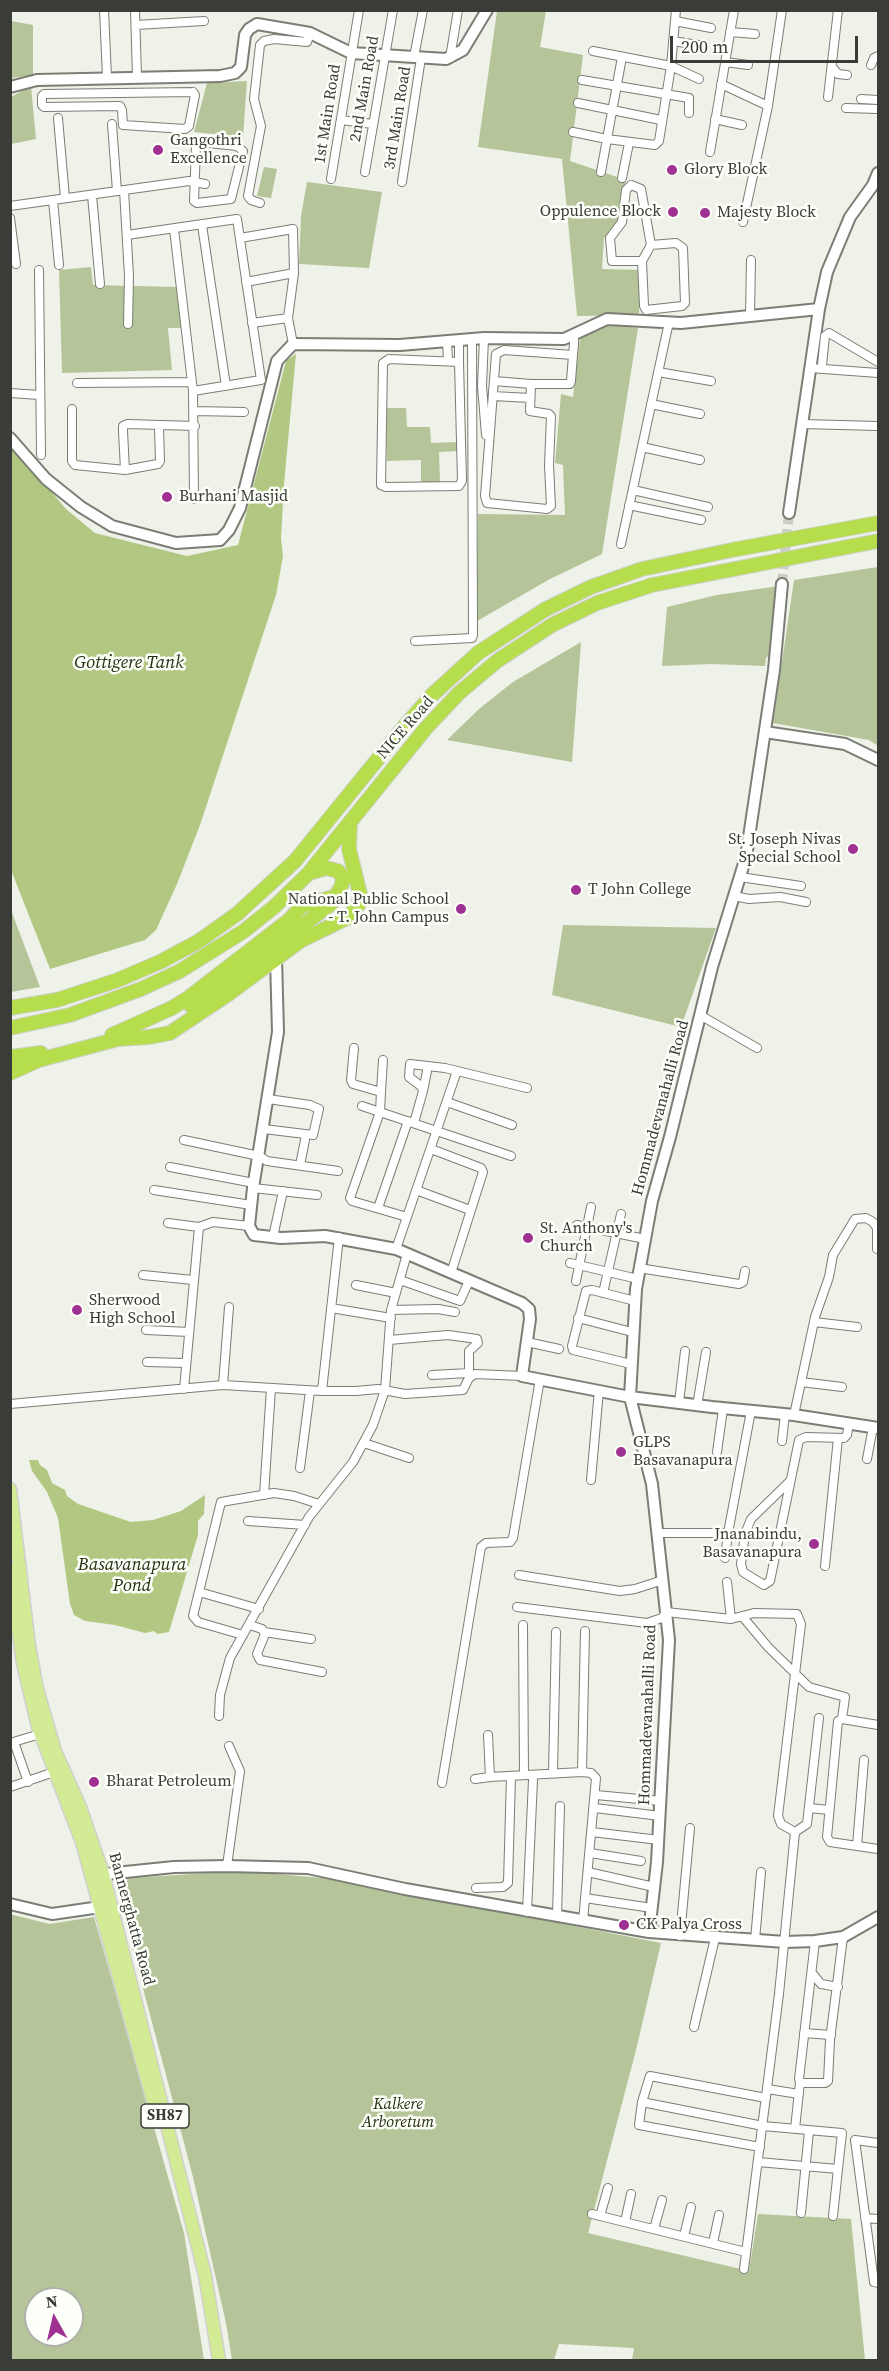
<!DOCTYPE html>
<style>
body{margin:0}
#map{position:relative;width:889px;height:2371px;overflow:hidden;background:#eef2e8;font-family:"Source Serif 4",serif}
canvas{display:block}
.frame{position:absolute;inset:0;border:12px solid #3a3c38;pointer-events:none}
.north{position:absolute;left:24px;top:2287px;width:60px;height:60px;box-sizing:border-box;background:#fdfff9;border:2px solid #afb1ac;border-radius:50%;rotate:352deg;font-size:16px;font-weight:700;line-height:24px;text-align:center;color:#3a3c38}
.north::after{content:'';display:block;margin:auto;width:21px;height:27px;background:#9e3191;clip-path:polygon(50% 0,100% 100%,50% 72%,0 100%)}
.scale{position:absolute;left:670px;top:36px;width:188px;height:27px;box-sizing:border-box;border:3px solid #3a3c38;border-top:0;padding-left:8px;font-size:18px;line-height:21px;white-space:nowrap;color:#3a3c38;-webkit-text-stroke:4px #fdfff9;paint-order:stroke}
</style>
<div id="map">
<canvas width="889" height="2371"></canvas>
<div class="frame"></div>
<div class="north">N</div>
<div class="scale">200 m</div>
</div>
<script>
const g = document.querySelector('canvas').getContext('2d');
g.lineJoin = 'round';
function fillPath(path, color) {
  g.fillStyle = color;
  g.fill(path, 'evenodd');
}
function shape(rows) {
  const path = new Path2D();
  for (const r of rows) {
    path.moveTo(r[0], r[1]);
    for (let i = 2; i < r.length; i += 2) path.lineTo(r[i], r[i + 1]);
  }
  return path;
}
function strokePath(path, color, width, dash) {
  g.strokeStyle = color;
  g.lineWidth = width;
  g.lineCap = dash ? 'butt' : 'round';
  g.setLineDash(dash || []);
  g.stroke(path);
}
function drawText(font, color, halo, rows, align = 'center') {
  g.font = font + ' "Source Serif 4",serif';
  g.lineWidth = 5;
  g.setLineDash([]);
  g.textBaseline = 'middle';
  g.strokeStyle = halo;
  g.fillStyle = color;
  for (const [text, x, y, turn = 0] of rows) {
    g.save();
    g.translate(x, y);
    g.rotate((+turn || 0) * Math.PI / 180);
    g.textAlign = isNaN(turn) ? turn : align;
    if (halo) g.strokeText(text, 0, 0);
    g.fillText(text, 0, 0);
    g.restore();
  }
}
const green = shape([
 [497,11,546,11,540,47,583,55,570,161,626,180,617,224,604,238,602,269,641,270,639,315,577,316,562,159,478,147],
 [11,21,33,25,33,75,11,78],
 [247,81,243,137,194,132,207,83],
 [31,86,36,139,11,144,11,97],
 [264,167,277,169,271,198,257,196],
 [307,182,382,192,369,268,299,264,301,216],
 [91,267,93,285,176,287,182,328,168,328,172,370,62,373,59,270],
 [602,324,638,328,602,554,550,579,477,621,478,514,565,515,563,465,555,463,561,394,573,397,580,338],
 [386,408,406,408,407,427,430,427,431,443,457,442,457,451,439,452,440,482,421,483,421,460,387,461],
 [878,567,878,746,869,740,773,723,794,580],
 [779,586,770,654,766,658,765,666,711,664,662,666,667,607,717,595],
 [581,642,572,762,447,740,479,709,513,682],
 [11,910,40,987,11,992],
 [563,925,716,928,681,1027,552,995],
 [240,1871,334,1879,661,1943,636,2050,588,2233,749,2271,758,2214,851,2219,865,2360,632,2360,634,2348,559,2344,554,2360,232,2360,226,2323,193,2177,114,1879],
 [10,1914,49,1924,94,1917,184,2233,204,2360,11,2360],
 [36,2299,72,2299,72,2335,36,2335]
]);
const water = shape([
 [296,354,284,484,281,538,283,556,276,595,200,825,177,884,156,930,145,940,50,969,11,870,10,443,66,509,95,533,187,556,238,545,286,361],
 [29,1460,38,1460,40,1465,47,1470,52,1483,65,1490,67,1496,78,1504,131,1522,153,1520,181,1511,205,1495,204,1514,198,1521,198,1535,169,1632,157,1634,154,1631,145,1633,115,1625,85,1621,74,1615,70,1604,58,1518,47,1492,32,1471]
]);
const secondaryTunnel = shape([
 [782,584,789,513]
]);
const street = shape([
 [104,10,107,77],
 [135,10,137,77],
 [675,21,711,28],
 [136,25,204,21],
 [730,32,755,34],
 [673,41,704,46],
 [593,51,671,66,699,79],
 [414,57,423,10],
 [622,57,607,139,655,145,659,141,671,66,676,10],
 [450,58,458,10],
 [725,62,748,65],
 [871,65,874,58,878,56],
 [833,68,838,74,847,75],
 [582,80,689,98,689,113],
 [721,84,768,106,743,222],
 [193,92,195,95,189,126,185,129,123,125,122,110,120,106,44,107,42,105,42,96,44,94,193,92],
 [828,97,838,10],
 [861,99,878,100],
 [578,103,661,120],
 [768,106,782,10],
 [846,108,878,109],
 [58,118,65,198],
 [715,119,742,125],
 [341,120,373,124],
 [112,124,117,191],
 [573,132,607,139,601,172],
 [199,142,237,146,243,151,231,199,197,203,194,201,196,146,199,142],
 [710,152,734,10],
 [365,172,393,10],
 [622,178,629,143],
 [331,179,359,10],
 [402,182,421,58],
 [631,185,641,189,651,245,676,243,683,248,685,303,682,306,646,310,644,306,642,261,612,261,610,238,622,222,626,190,631,185],
 [124,190,129,276,128,324],
 [92,195,100,284],
 [53,200,59,265],
 [260,203,251,200,248,196,261,126,254,99,260,45,264,41,274,39,307,42,310,33],
 [10,206,189,181,205,184],
 [10,218,16,264],
 [202,225,226,386],
 [174,229,193,391,194,499],
 [127,235,237,219,261,380,193,391],
 [240,238,293,229,294,273,288,318,293,344],
 [642,261,651,245],
 [39,270,41,455],
 [246,282,294,273],
 [750,316,751,260],
 [252,323,288,318],
 [484,338,482,386,486,435],
 [459,340,459,362],
 [447,341,448,361],
 [573,355,504,350,496,354,485,496,487,503,547,509,551,506,549,465,551,416,549,414,530,411,531,384,570,384,571,381,573,355,574,344,574,335],
 [389,359,459,362,462,481,459,486,386,487,381,485,383,363,389,359],
 [822,365,825,336,829,333,878,362],
 [810,368,878,373],
 [658,372,711,381],
 [494,381,531,384],
 [77,383,192,382],
 [10,393,39,395],
 [493,396,530,398],
 [651,404,700,414],
 [72,409,72,461,75,465,125,470,123,431,123,426,127,424,195,426],
 [195,411,244,412],
 [802,424,878,426],
 [642,447,700,460],
 [125,470,158,464,160,461,159,427],
 [633,490,708,507],
 [629,505,701,520],
 [621,544,669,322],
 [415,641,472,638,473,635,472,339],
 [740,877,801,886],
 [734,896,749,899,780,897,806,902],
 [700,1015,757,1048],
 [354,1048,351,1080,353,1084,381,1092,380,1112,350,1198,352,1201,407,1217],
 [423,1091,428,1066],
 [381,1092,383,1060],
 [447,1102,512,1125],
 [362,1106,511,1156],
 [414,1123,423,1091,422,1087,409,1077,410,1064,445,1068,527,1088],
 [264,1129,313,1135,319,1109,310,1105,268,1099],
 [184,1140,259,1156,267,1161,338,1171],
 [431,1149,481,1168,483,1172,451,1273],
 [300,1165,305,1140],
 [170,1167,254,1183],
 [253,1188,317,1195],
 [154,1190,251,1205],
 [416,1190,470,1210],
 [378,1208,408,1121],
 [168,1223,199,1227,213,1222,249,1226],
 [577,1225,645,1239],
 [273,1237,283,1191],
 [396,1249,457,1071],
 [570,1263,638,1279],
 [639,1268,739,1284,743,1282,745,1271],
 [143,1275,193,1280],
 [400,1280,460,1301,469,1281],
 [576,1281,591,1207],
 [356,1285,396,1293],
 [603,1293,621,1214],
 [331,1308,391,1318],
 [391,1310,438,1309,455,1312],
 [578,1318,632,1332],
 [814,1322,857,1327],
 [146,1330,189,1332],
 [389,1340,448,1335,477,1339,478,1343,469,1351,469,1378],
 [527,1342,559,1349],
 [147,1362,186,1363],
 [631,1364,573,1350,572,1346,586,1291,592,1290,635,1301],
 [432,1375,469,1373],
 [801,1382,842,1387],
 [223,1385,229,1307],
 [184,1389,199,1227],
 [322,1391,356,1391,378,1389,405,1394,463,1390,469,1378,475,1374,522,1376],
 [679,1403,685,1351],
 [10,1404,223,1385,322,1391,339,1237],
 [697,1406,706,1352],
 [794,1415,815,1317,829,1277,833,1255,855,1219,866,1218,873,1222,877,1228,877,1249],
 [782,1441,785,1414],
 [364,1443,409,1458],
 [717,1452,723,1409],
 [867,1459,873,1427],
 [300,1468,310,1391],
 [591,1480,599,1390],
 [790,1481,751,1519,745,1534,741,1564,743,1572,764,1585,770,1581,799,1440,806,1437,844,1438,847,1435,849,1423],
 [264,1495,271,1388],
 [248,1521,305,1525],
 [658,1533,728,1533,751,1411],
 [725,1558,728,1533],
 [825,1566,838,1438],
 [519,1575,620,1591,635,1589,663,1580],
 [727,1582,731,1619],
 [199,1592,259,1609],
 [517,1607,647,1623,662,1618,666,1612,731,1619,754,1613,797,1614,801,1624,778,1816,781,1824,795,1832],
 [742,1616,768,1647,809,1687,845,1697,842,1719],
 [250,1625,262,1629,265,1634,257,1654,260,1660,322,1672],
 [523,1625,524,1775],
 [264,1632,311,1639],
 [243,1635,198,1622,193,1616,221,1502,274,1493,294,1496,319,1504],
 [219,1716,220,1695,230,1658,309,1517,353,1462,373,1425,385,1390,391,1310,407,1254],
 [878,1725,842,1719,838,1721,827,1837,830,1842,878,1849],
 [488,1735,490,1777,582,1772,591,1773,596,1778,583,1921],
 [14,1742,28,1782],
 [10,1743,40,1734],
 [582,1772,585,1631],
 [553,1773,556,1632],
 [475,1779,490,1777],
 [442,1783,481,1547,486,1543,510,1542,513,1538,540,1379],
 [10,1787,54,1772],
 [596,1795,661,1801],
 [595,1808,660,1816],
 [809,1808,829,1810],
 [592,1832,659,1840],
 [795,1832,807,1824,819,1718],
 [857,1846,864,1760],
 [590,1853,641,1861],
 [227,1866,240,1771,229,1746],
 [588,1872,654,1887],
 [476,1888,503,1887,508,1883,511,1776],
 [585,1898,652,1908],
 [527,1912,533,1780],
 [557,1916,560,1806],
 [680,1936,690,1828],
 [755,1940,761,1872],
 [815,1941,799,2079,801,2083,825,2083,828,2081,830,2040,843,1937],
 [812,1973,821,1984,838,1987],
 [694,2027,715,1938],
 [804,2033,831,2035],
 [767,2089,799,2094],
 [642,2102,763,2126,842,2133,838,2169],
 [795,2129,800,2082],
 [878,2143,855,2140,874,2282,878,2283],
 [760,2147,639,2125,642,2102,650,2076,766,2098],
 [758,2162,838,2169,833,2216],
 [801,2213,809,2131],
 [592,2214,746,2252],
 [600,2216,608,2188],
 [865,2218,878,2219],
 [625,2222,631,2194],
 [654,2229,662,2200],
 [684,2236,691,2207],
 [713,2243,719,2215],
 [744,2269,779,1994,795,1832]
]);
const secondary = shape([
 [10,87,37,80,220,76,235,73,241,67,245,35,249,29,257,24,310,33,351,53,446,59,463,50,487,10],
 [10,438,46,479,81,507,112,526,176,543,220,540,229,530,240,508,277,361,293,344,400,345,484,338,564,339,607,319,681,323,819,309],
 [789,513,819,309,827,272,850,217,873,185,878,173],
 [765,732,845,744,878,760],
 [276,958,278,1032,253,1188,249,1226,254,1235,281,1238,325,1236,396,1249,522,1303,529,1309,530,1319,522,1376,630,1397,712,1407,794,1415,878,1428],
 [96,1875,174,1867,227,1866,308,1868,405,1889,649,1932,785,1942,815,1941,843,1937,878,1917],
 [10,1904,52,1914,107,1906],
 [649,1932,657,1862,669,1640,652,1484,630,1397,636,1289,652,1201,670,1137,712,967,746,857,774,670,782,584]
]);
const primary = shape([
 [10,1489,29,1646,37,1689,55,1751,80,1807,103,1874,205,2275,219,2360],
 [10,1570,23,1663,38,1727,82,1842,158,2119]
]);
const highway = shape([
 [191,1006,246,968,331,904,341,887,343,880,341,875,338,871,326,868,309,873],
 [10,1008,57,1000,118,980,162,961,199,941,237,914,295,861,403,728,431,696,478,653,546,609,591,587,642,569,732,550,878,523],
 [10,1028,70,1015,141,989,180,971,244,931,274,907,308,874,426,728,459,693,497,661,552,625,597,603,652,585,878,541],
 [112,1035,172,1008,188,998,289,920,302,906,337,896],
 [10,1057,41,1053],
 [10,1073,39,1060,118,1039,149,1037,170,1033,227,995,300,941,347,918,359,904,360,894,349,849,350,822]
]);
const markers = [
 [158,150,6,"#9e3191"],
 [672,170,6,"#9e3191"],
 [673,212,6,"#9e3191"],
 [705,213,6,"#9e3191"],
 [167,497,6,"#9e3191"],
 [853,849,6,"#9e3191"],
 [576,890,6,"#9e3191"],
 [461,909,6,"#9e3191"],
 [528,1238,6,"#9e3191"],
 [77,1310,6,"#9e3191"],
 [621,1452,6,"#9e3191"],
 [814,1544,6,"#9e3191"],
 [94,1782,6,"#9e3191"],
 [624,1925,6,"#9e3191"]
];
const shields = [
 [165,2116,48]
];
const shieldNames = [
 ["SH87",165,2116]
];
const streetNames = [
 ["2nd Main Road",365,89,-80],
 ["1st Main Road",328,114,-81],
 ["3rd Main Road",398,118,-81],
 ["NICE Road",406,728,-49],
 ["Hommadevanahalli Road",661,1108,-75],
 ["Hommadevanahalli Road",648,1715,-88],
 ["Bannerghatta Road",131,1919,75]
];
const poiNames = [
 ["Gangothri",170,141],
 ["Excellence",170,159],
 ["Glory Block",684,170],
 ["Oppulence Block",661,212,"right"],
 ["Majesty Block",717,213],
 ["Burhani Masjid",179,497],
 ["St. Joseph Nivas",841,840,"right"],
 ["Special School",841,858,"right"],
 ["T John College",588,890],
 ["National Public School",449,900,"right"],
 ["- T. John Campus",449,918,"right"],
 ["St. Anthony's",540,1229],
 ["Church",540,1247],
 ["Sherwood",89,1301],
 ["High School",89,1319],
 ["GLPS",633,1443],
 ["Basavanapura",633,1461],
 ["Jnanabindu,",802,1535,"right"],
 ["Basavanapura",802,1553,"right"],
 ["Bharat Petroleum",106,1782],
 ["CK Palya Cross",636,1925]
];
const parkNames = [
 ["Kalkere",398,2105],
 ["Arboretum",398,2123]
];
const waterNames = [
 ["Gottigere Tank",129,663],
 ["Basavanapura",132,1565],
 ["Pond",132,1586]
];
fillPath(green, '#b6c499');
fillPath(water, '#b2c882');
strokePath(secondaryTunnel, '#cacec5', 10, [10, 5]);
strokePath(street, '#7b7e75', 10);
strokePath(secondary, '#7b7e75', 14);
strokePath(primary, '#d0d0cf', 15);
strokePath(highway, '#d0d0cf', 16);
strokePath(street, '#fff', 8);
strokePath(secondary, '#fff', 10);
strokePath(primary, '#d3eb94', 12);
strokePath(highway, '#b6dd4c', 14);
for (const [x, y, r, color] of markers) {
  const dot = new Path2D();
  dot.arc(x, y, r, 0, 2 * Math.PI);
  g.fillStyle = color;
  g.fill(dot);
  strokePath(dot, '#fdfff9', 2);
}
for (const [x, y, w] of shields) {
  const box = new Path2D();
  box.roundRect(x - w / 2, y - 12, w, 24, 4.5);
  g.fillStyle = '#fdfff9';
  g.fill(box);
  strokePath(box, '#3a3c38', 1.5);
}
drawText('bold 15px', '#3a3c38', null, shieldNames);
drawText('16px', '#3a3c38', '#fdfff9', streetNames);
drawText('16px', '#3a3c38', '#fdfff9', poiNames, 'left');
drawText('italic 16px', '#262f10', '#fdfff9', parkNames);
drawText('italic 18px', '#273012', '#fdfff9', waterNames);
</script>
